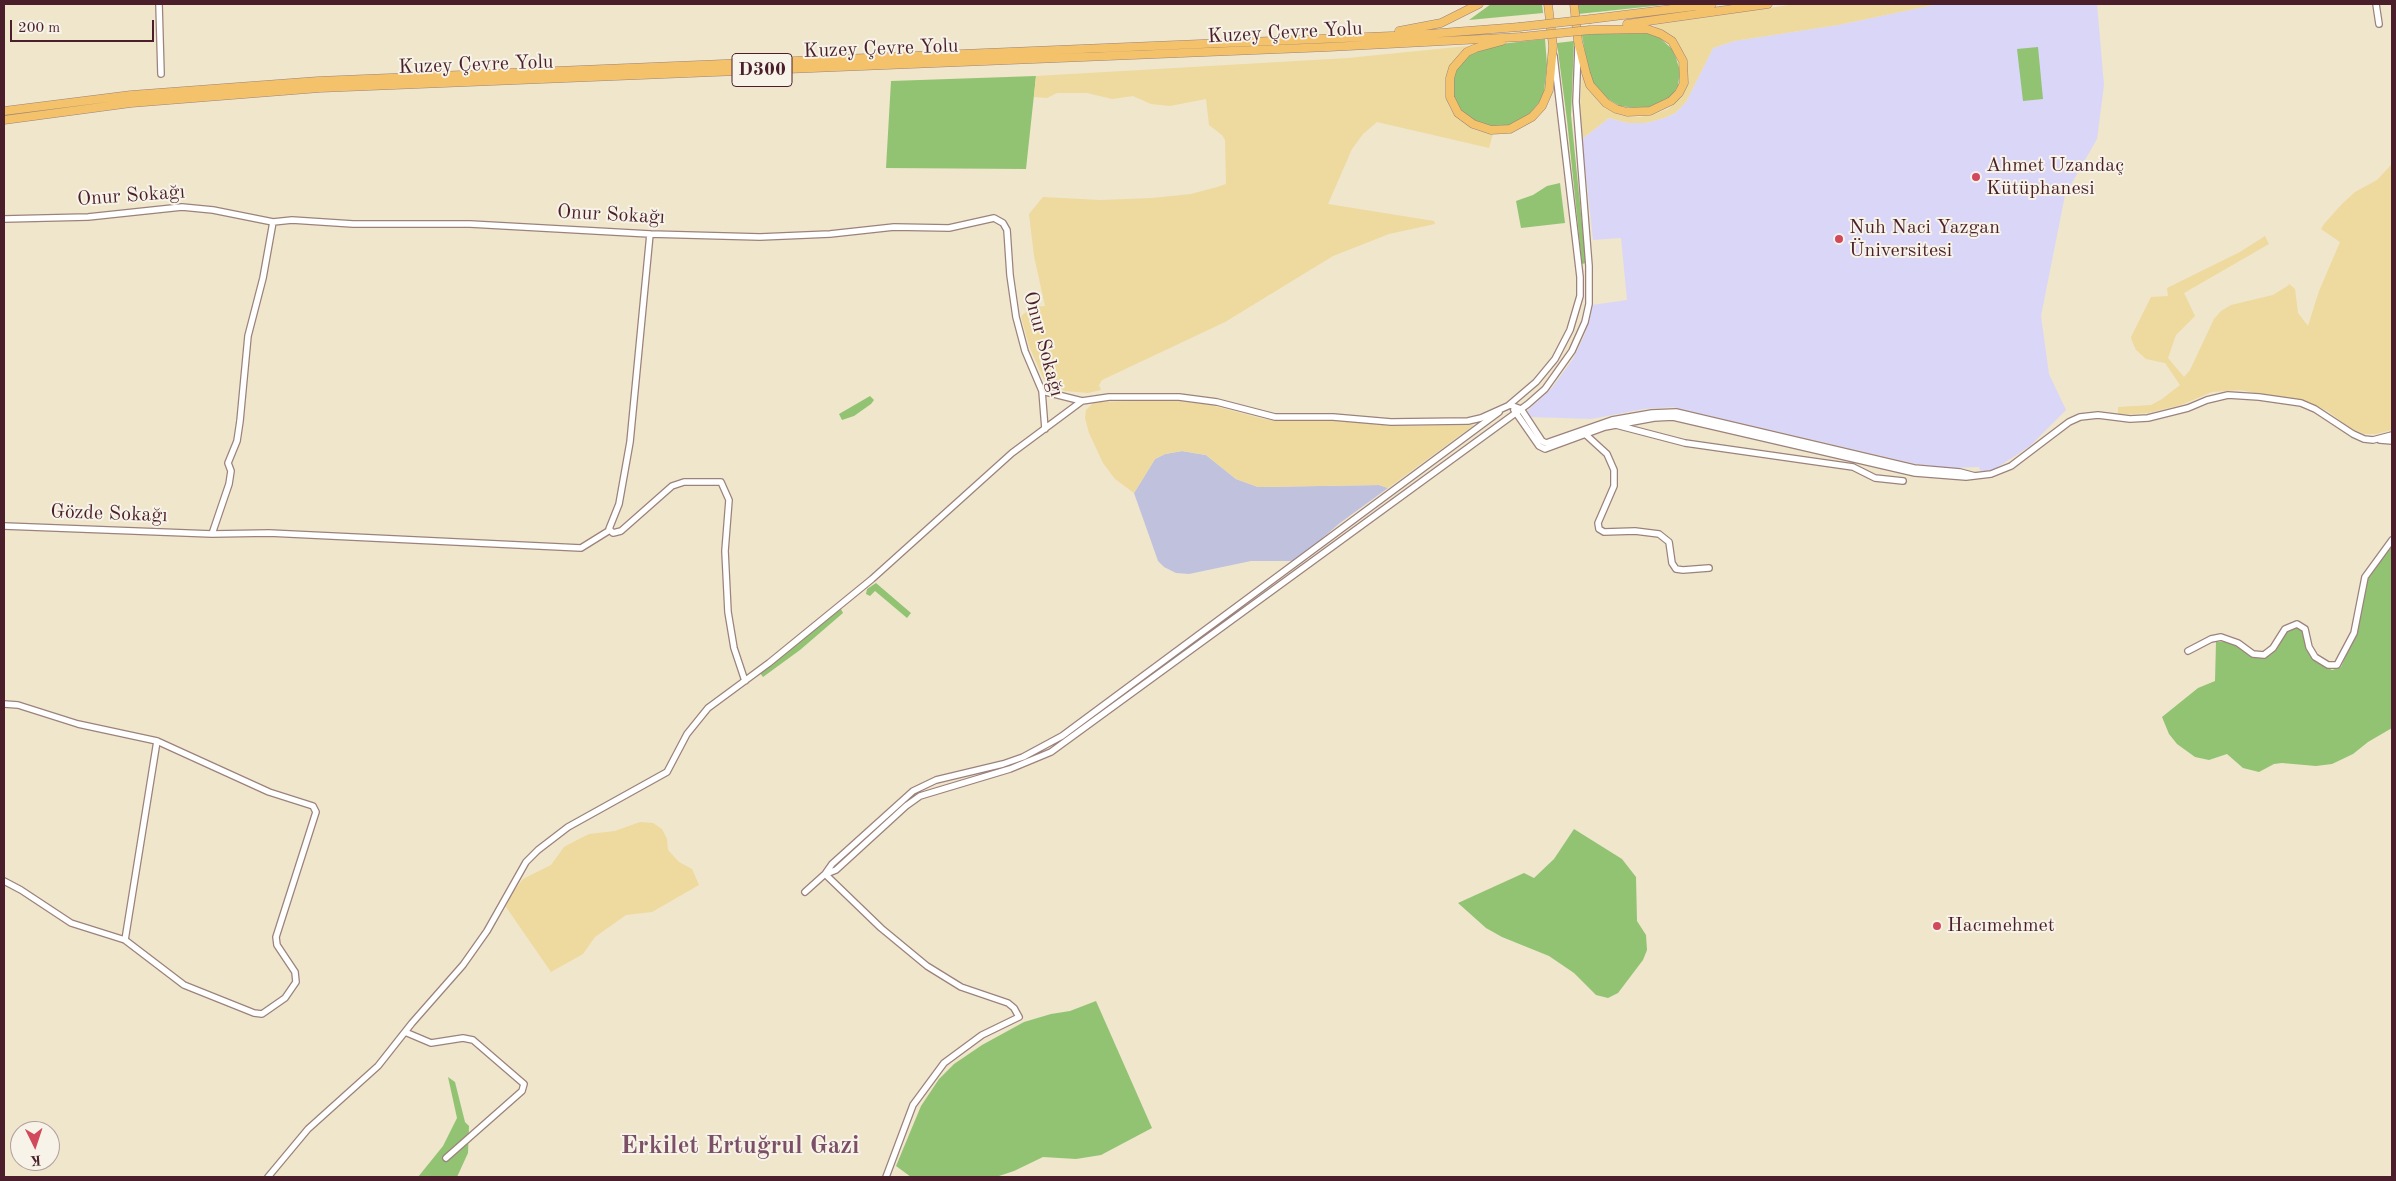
<!DOCTYPE html>
<meta charset="utf-8">
<style>
body{margin:0}
#map{position:relative;width:2396px;height:1181px;overflow:hidden;background:#efe6cc;font-family:"Old Standard TT",serif}
canvas{display:block}
.frame{position:absolute;inset:0;border:5px solid #4a1f2b;pointer-events:none}
.north{position:absolute;left:10px;top:1121px;width:50px;height:50px;box-sizing:border-box;background:#f7f3e8;border:1px solid #b29e9c;border-radius:50%;rotate:176deg;font-size:14px;font-weight:700;line-height:20px;text-align:center;color:#4a1f2b}
.north::after{content:'';display:block;margin:auto;width:18px;height:22px;background:#d1495b;clip-path:polygon(50% 0,100% 100%,50% 72%,0 100%)}
.scale{position:absolute;left:10px;top:20px;width:144px;height:22px;box-sizing:border-box;border:2px solid #4a1f2b;border-top:0;padding-left:6px;font-size:15px;line-height:18px;white-space:nowrap;color:#4a1f2b;-webkit-text-stroke:4px #f7f3e8;paint-order:stroke}
</style>
<div id="map">
<canvas width="2396" height="1181"></canvas>
<div class="frame"></div>
<div class="north">K</div>
<div class="scale">200 m</div>
</div>
<script>
const g = document.querySelector('canvas').getContext('2d');
g.lineJoin = 'round';
function fillPath(path, color) {
  g.fillStyle = color;
  g.fill(path, 'evenodd');
}
function shape(rows) {
  const path = new Path2D();
  for (const r of rows) {
    path.moveTo(r[0], r[1]);
    for (let i = 2; i < r.length; i += 2) path.lineTo(r[i], r[i + 1]);
  }
  return path;
}
function strokePath(path, color, width, dash) {
  g.strokeStyle = color;
  g.lineWidth = width;
  g.lineCap = dash ? 'butt' : 'round';
  g.setLineDash(dash || []);
  g.stroke(path);
}
function drawText(font, color, halo, rows, align = 'center') {
  g.font = font + ' "Old Standard TT",serif';
  g.lineWidth = 4;
  g.setLineDash([]);
  g.textBaseline = 'middle';
  g.strokeStyle = halo;
  g.fillStyle = color;
  for (const [text, x, y, turn = 0] of rows) {
    g.save();
    g.translate(x, y);
    g.rotate((+turn || 0) * Math.PI / 180);
    g.textAlign = isNaN(turn) ? turn : align;
    if (halo) g.strokeText(text, 0, 0);
    g.fillText(text, 0, 0);
    g.restore();
  }
}
const built = shape([
 [1938,4,2097,4,2104,85,2097,139,2065,195,2041,316,2049,374,2066,410,2030,446,1995,469,1981,472,1979,467,1951,468,1916,464,1673,407,1644,409,1591,419,1531,417,1527,411,1551,389,1573,359,1585,334,1592,305,1627,300,1621,238,1593,240,1582,139,1609,118,1628,123,1645,123,1664,118,1675,113,1686,102,1713,48,1734,41,1838,25]
]);
const industrial = shape([
 [1182,451,1206,455,1236,479,1258,487,1379,485,1388,488,1340,523,1296,561,1251,561,1189,574,1176,573,1164,567,1158,561,1134,493,1155,459,1165,454]
]);
const green = shape([
 [1491,4,1542,4,1543,13,1469,20],
 [1577,4,1673,4,1578,14],
 [1631,31,1649,33,1660,38,1672,49,1676,58,1680,71,1678,86,1671,97,1658,106,1644,109,1620,106,1603,96,1596,89,1589,76,1582,35],
 [1545,39,1547,65,1544,91,1541,100,1528,116,1518,123,1503,127,1483,126,1461,114,1452,97,1454,73,1469,54,1500,44],
 [1574,41,1571,115,1586,263,1582,264,1567,120,1557,43],
 [2038,47,2043,99,2023,101,2017,49],
 [1036,76,1026,169,886,168,891,81],
 [1560,183,1565,223,1521,228,1516,201,1533,195,1547,186],
 [870,396,874,400,871,404,854,416,842,420,839,414],
 [2392,545,2392,728,2368,742,2353,754,2332,764,2316,766,2282,763,2274,764,2259,772,2243,768,2227,754,2209,760,2195,757,2177,744,2169,734,2162,717,2198,688,2215,681,2216,642,2227,641,2241,647,2252,657,2264,658,2276,650,2284,633,2296,626,2304,630,2306,645,2320,663,2332,670,2341,667,2357,630,2367,580],
 [876,583,911,613,907,618,875,591,870,596,866,594,867,589],
 [841,609,843,613,800,650,763,677,760,673],
 [1574,829,1622,859,1636,877,1637,921,1646,935,1647,950,1643,960,1618,993,1608,998,1596,995,1574,973,1549,956,1502,937,1486,928,1458,903,1524,873,1534,878,1554,859],
 [1096,1001,1152,1128,1101,1155,1076,1159,1043,1157,1014,1171,996,1177,911,1177,896,1166,921,1106,939,1079,954,1064,982,1045,1024,1022,1051,1014,1070,1011],
 [448,1077,455,1082,465,1122,469,1126,468,1153,457,1177,418,1177,443,1146,457,1118]
]);
const sand = shape([
 [1796,4,1938,4,1838,25,1734,41,1713,48,1686,102,1675,113,1664,118,1645,123,1628,123,1609,118,1582,139,1580,112,1582,73,1586,84,1599,101,1613,112,1623,116,1640,117,1655,114,1668,109,1681,98,1688,83,1687,59,1676,41,1653,25],
 [1477,45,1463,52,1452,64,1448,74,1446,90,1450,108,1458,119,1476,130,1493,134,1489,148,1377,122,1363,134,1352,149,1328,204,1434,221,1435,224,1389,234,1333,256,1225,322,1102,380,1099,385,1101,390,1088,393,1065,391,1049,384,1043,378,1029,346,1021,316,1033,307,1045,306,1034,256,1029,214,1043,197,1100,200,1152,198,1191,194,1217,187,1226,184,1225,140,1222,135,1209,125,1206,99,1170,106,1151,104,1133,96,1112,99,1087,93,1057,93,1047,98,1034,97,1036,76,1348,58],
 [2392,164,2392,430,2376,434,2364,434,2351,429,2329,412,2311,403,2240,390,2212,392,2181,405,2148,413,2118,415,2118,407,2151,405,2162,399,2180,385,2165,363,2146,359,2136,350,2132,341,2131,337,2151,297,2168,296,2167,288,2240,252,2265,236,2269,244,2184,293,2195,316,2176,335,2168,358,2184,377,2190,370,2214,319,2221,311,2231,305,2273,295,2289,285,2288,283,2295,289,2298,313,2308,326,2319,291,2340,242,2321,229,2324,224,2342,204,2355,192,2377,180],
 [1171,400,1210,405,1264,419,1281,421,1333,420,1392,426,1474,425,1388,488,1379,485,1258,487,1236,479,1206,455,1182,451,1165,454,1155,459,1134,493,1115,479,1103,463,1089,433,1085,418,1086,410,1094,402],
 [640,822,653,823,662,829,667,839,668,850,679,862,692,869,699,885,652,912,626,915,595,937,583,954,551,972,506,907,510,896,523,879,551,865,564,847,573,842,589,834,615,831]
]);
const minor = shape([
 [159,4,161,74],
 [2376,4,2379,24],
 [4,219,88,217,182,207,213,210,273,222,292,220,353,224,470,224,650,234,760,237,830,234,894,227,949,228,994,218,1003,223,1007,230,1010,275,1016,317,1025,351,1042,391,1045,429],
 [650,234,630,442,619,504,609,529,613,533,621,531,672,486,684,482,721,482,729,500,725,551,728,612,734,648,745,681],
 [1042,391,1082,401],
 [1509,405,1536,382,1555,359,1570,330,1580,296,1580,277,1554,56],
 [1514,410,1539,446,1545,449,1605,427,1654,418,1673,417,1915,473,1966,477,1991,474,2011,466,2069,422,2080,417,2098,415,2130,419,2148,418,2188,408,2207,400,2228,395,2259,397,2301,403,2315,409,2353,434,2364,439,2373,440,2392,435],
 [1616,425,1685,443,1853,467,1875,478,1903,481],
 [1584,433,1607,454,1614,470,1614,486,1598,523,1599,529,1604,532,1635,531,1659,534,1669,542,1672,563,1676,569,1683,570,1709,568],
 [2380,440,2392,441],
 [4,526,212,534,269,533,581,548,610,530],
 [212,534,229,484,231,471,228,463,237,441,240,421,248,336,263,278,273,222],
 [2188,651,2211,639,2221,637,2238,643,2253,654,2264,655,2273,648,2285,629,2297,624,2305,629,2309,647,2315,657,2328,665,2337,665,2354,633,2365,577,2392,540],
 [4,704,18,705,78,724,157,741,269,792,313,806,316,812,276,937,277,945,295,972,296,982,285,998,262,1014,254,1013,184,985,125,940,71,923,21,890,4,881],
 [825,874,881,928,927,966,961,987,1008,1003,1014,1008,1019,1017,982,1035,944,1063,913,1105,886,1177],
 [826,874,836,870,906,806,920,796,1010,769,1051,752,1528,404,1545,389,1572,351,1585,322,1589,304,1589,266,1576,102,1578,48],
 [805,892,825,874,832,864,913,791,936,780,1003,764,1023,757,1062,736,1499,412],
 [125,940,157,741],
 [405,1032,431,1043,463,1038,473,1040,524,1084,522,1091,446,1158],
 [268,1177,308,1129,378,1066,412,1023,463,965,487,931,526,862,538,850,568,827,667,772,687,734,708,708,769,663,872,579,1012,453,1082,401,1109,397,1179,397,1217,402,1275,417,1333,417,1391,422,1468,421,1481,418,1510,405,1521,409,1542,441,1546,443,1612,420,1652,413,1676,412,1914,468,1960,472,1975,476]
]);
const highway = shape([
 [1574,4,1578,41,1586,73,1590,85,1606,103,1616,109,1627,112,1650,111,1671,101,1679,93,1684,83,1683,61,1672,41,1661,34,1647,29,1590,30],
 [1591,19,1712,4],
 [1627,24,1768,4],
 [1399,31,1441,23,1479,4],
 [1502,41,1476,48,1467,52,1453,68,1450,78,1450,97,1458,113,1473,124,1491,130,1510,129,1532,117,1542,106,1549,90,1553,46,1548,4],
 [4,111,131,95,318,81,1415,35,1519,27],
 [4,120,131,103,320,88,1329,47,1521,37]
]);
const highwayBridge = shape([
 [1519,27,1591,19],
 [1521,37,1590,30]
]);
const markers = [
 [1976,177,5,"#d1495b"],
 [1839,239,5,"#d1495b"],
 [1937,926,5,"#d1495b"]
];
const shields = [
 [762,70,60]
];
const shieldNames = [
 ["D300",762,70]
];
const streetNames = [
 ["Kuzey Çevre Yolu",1285,33,-3],
 ["Kuzey Çevre Yolu",881,49,-2],
 ["Kuzey Çevre Yolu",476,65,-2],
 ["Onur Sokağı",131,196,-4],
 ["Onur Sokağı",611,215,3],
 ["Onur Sokağı",1043,344,75],
 ["Gözde Sokağı",109,514,2]
];
const poiNames = [
 ["Ahmet Uzandaç",1986,166],
 ["Kütüphanesi",1986,189],
 ["Nuh Naci Yazgan",1849,228],
 ["Üniversitesi",1849,251],
 ["Hacımehmet",1947,926]
];
const districtNames = [
 ["Erkilet Ertuğrul Gazi",740,1146]
];
fillPath(built, '#dad6f7');
fillPath(industrial, '#c0c2dd');
fillPath(green, '#91c373');
fillPath(sand, '#eeda9e');
strokePath(minor, '#9c827c', 8);
strokePath(highway, '#9c827c', 9);
strokePath(minor, '#fff', 5.5);
strokePath(highway, '#f3c26a', 8);
strokePath(highwayBridge, '#9c827c', 9, []);
strokePath(highwayBridge, '#f3c26a', 8);
for (const [x, y, r, color] of markers) {
  const dot = new Path2D();
  dot.arc(x, y, r, 0, 2 * Math.PI);
  g.fillStyle = color;
  g.fill(dot);
  strokePath(dot, '#f7f3e8', 2);
}
for (const [x, y, w] of shields) {
  const box = new Path2D();
  box.roundRect(x - w / 2, y - 16.5, w, 33, 4);
  g.fillStyle = '#f7f3e8';
  g.fill(box);
  strokePath(box, '#4a1f2b', 1);
}
drawText('bold 19px', '#4a1f2b', null, shieldNames);
drawText('20px', '#4a1f2b', '#f7f3e8', streetNames);
drawText('20px', '#4a1f2b', '#f7f3e8', poiNames, 'left');
drawText('bold 25px', '#7b4f66', '#f7f3e8', districtNames);
</script>
